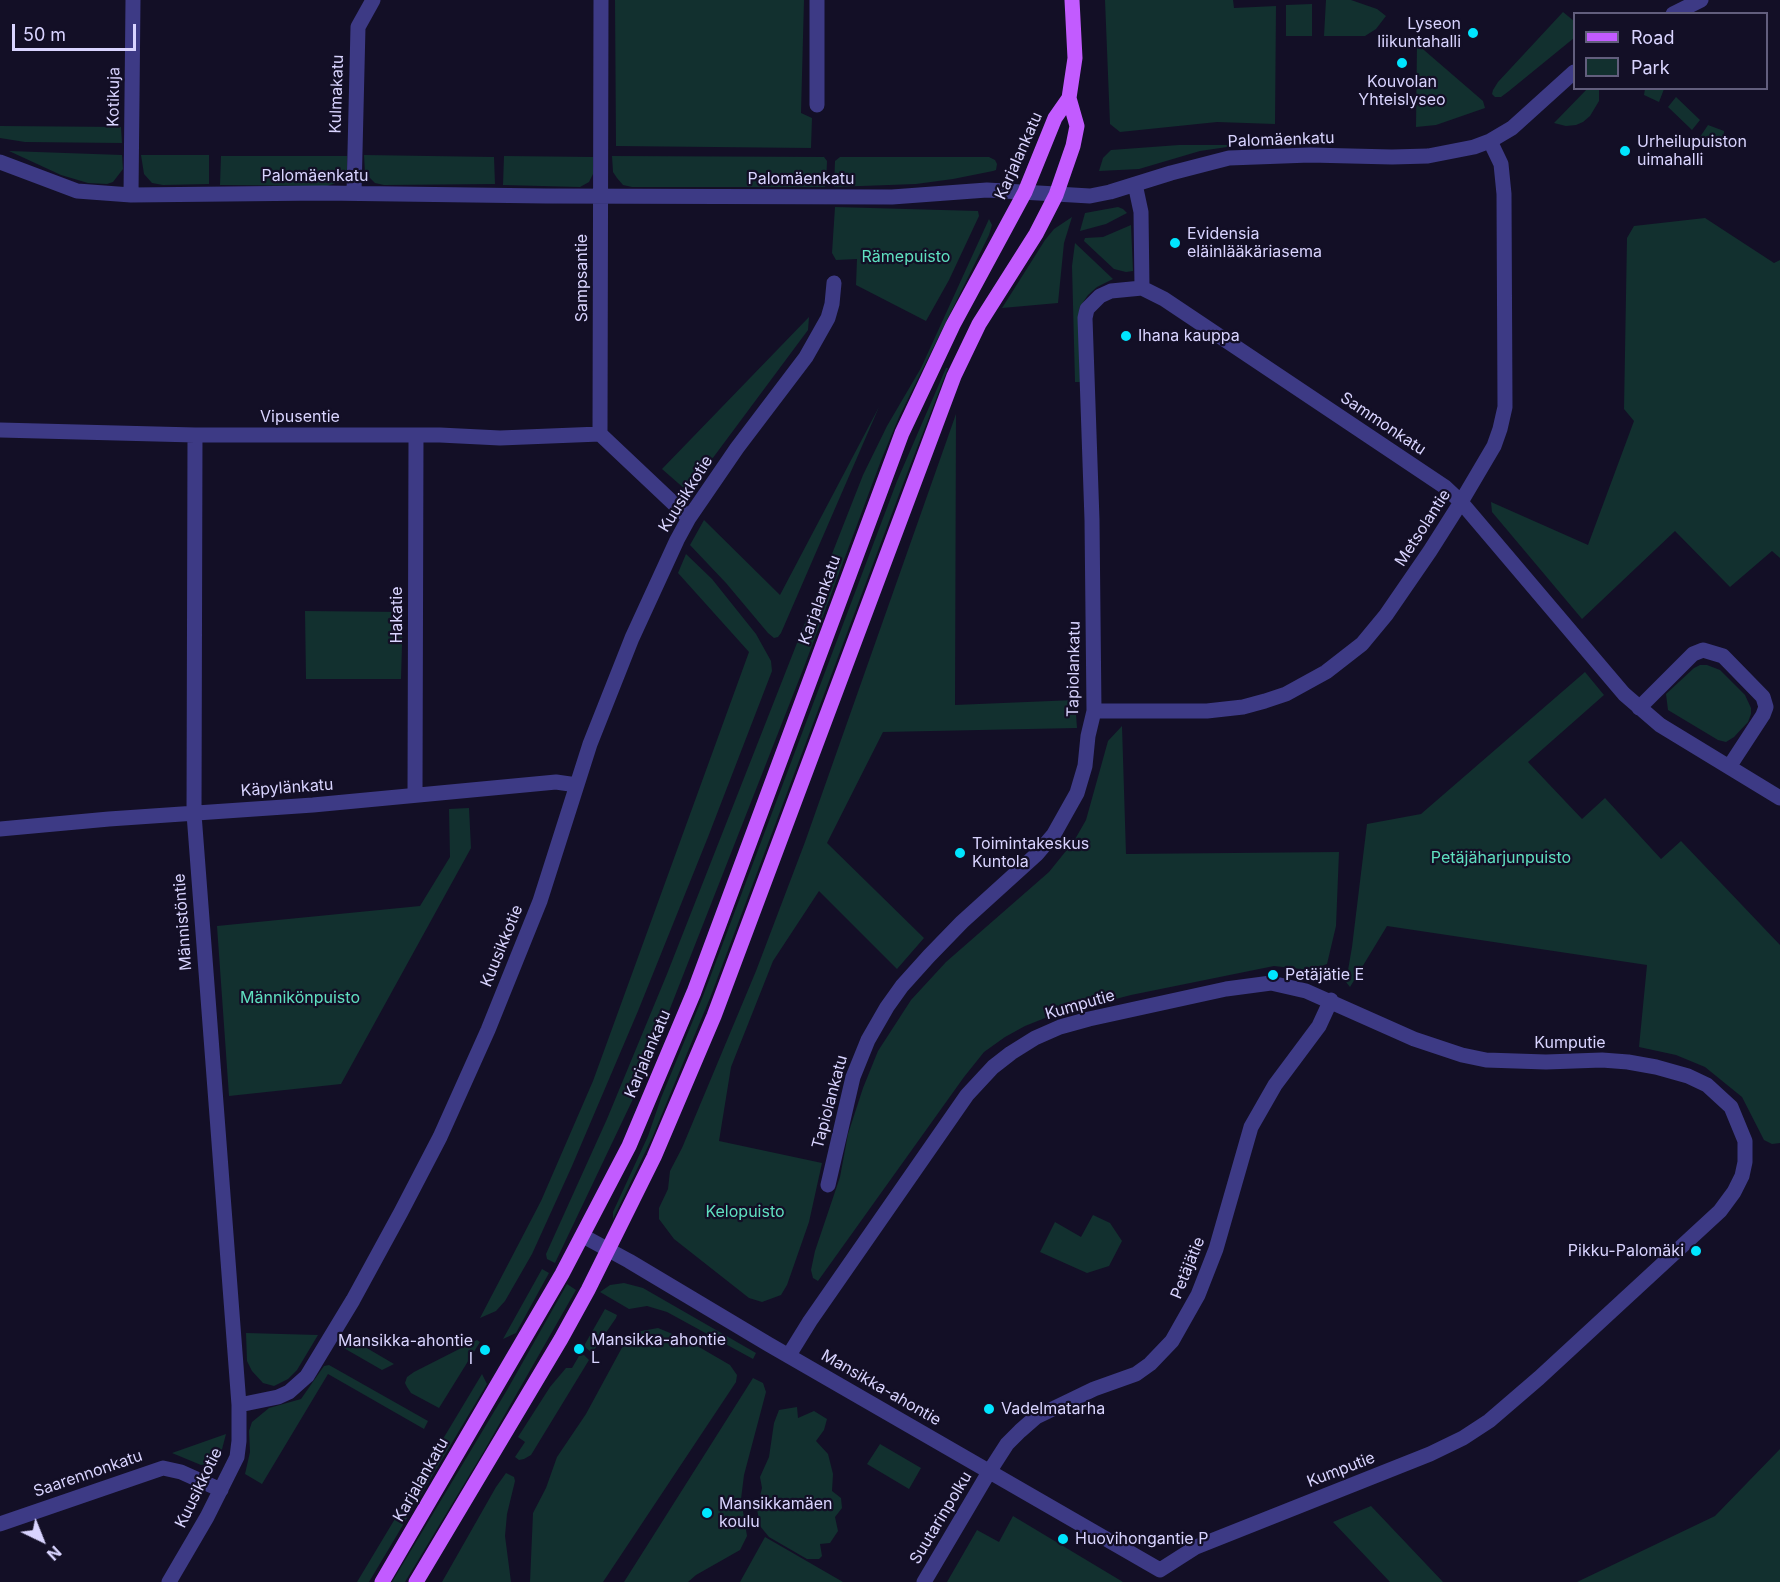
<!DOCTYPE html>
<meta charset="utf-8">
<style>
body{margin:0}
#map{position:relative;width:1780px;height:1582px;overflow:hidden;background:#130f26;font-family:Inter,sans-serif}
canvas{display:block}
.legend{position:absolute;left:1573px;top:12px;width:195px;height:78px;box-sizing:border-box;background:#130f26;border:2px solid #625e7d;margin:0;padding:8px 10px;list-style:none;font-size:18px;color:#d9d4ff}
.legend li{display:flex;align-items:center;gap:12px;height:30px}
.legend b{width:30px;border:2px solid #625e7d}
.north{position:absolute;left:12px;top:1510px;width:60px;height:60px;-webkit-text-stroke:4px #130f26;paint-order:stroke;rotate:137deg;font-size:16px;font-weight:700;line-height:24px;text-align:center;color:#d9d4ff}
.north::after{content:'';display:block;margin:auto;width:21px;height:27px;background:#d9d4ff;clip-path:polygon(50% 0,100% 100%,50% 72%,0 100%)}
.scale{position:absolute;left:12px;top:24px;width:124px;height:27px;box-sizing:border-box;border:3px solid #d9d4ff;border-top:0;padding-left:8px;font-size:18px;line-height:21px;white-space:nowrap;color:#d9d4ff;-webkit-text-stroke:4px #130f26;paint-order:stroke}
</style>
<div id="map">
<canvas width="1780" height="1582"></canvas>
<ul class="legend">
<li><b style="height:8px;background:#c25bff"></b>Road</li>
<li><b style="height:16px;background:#12302f"></b>Park</li>
</ul>
<div class="north">N</div>
<div class="scale">50 m</div>
</div>
<script>
const g = document.querySelector('canvas').getContext('2d');
g.lineJoin = 'round';
function fillPath(path, color) {
  g.fillStyle = color;
  g.fill(path, 'evenodd');
}
function shape(rows) {
  const path = new Path2D();
  for (const r of rows) {
    path.moveTo(r[0], r[1]);
    for (let i = 2; i < r.length; i += 2) path.lineTo(r[i], r[i + 1]);
  }
  return path;
}
function strokePath(path, color, width, dash) {
  g.strokeStyle = color;
  g.lineWidth = width;
  g.lineCap = dash ? 'butt' : 'round';
  g.setLineDash(dash || []);
  g.stroke(path);
}
function drawText(font, color, halo, rows, align = 'center') {
  g.font = font + ' Inter,sans-serif';
  g.lineWidth = 4.5;
  g.setLineDash([]);
  g.textBaseline = 'middle';
  g.strokeStyle = halo;
  g.fillStyle = color;
  for (const [text, x, y, turn = 0] of rows) {
    g.save();
    g.translate(x, y);
    g.rotate((+turn || 0) * Math.PI / 180);
    g.textAlign = isNaN(turn) ? turn : align;
    if (halo) g.strokeText(text, 0, 0);
    g.fillText(text, 0, 0);
    g.restore();
  }
}
const green = shape([
 [615,0,804,0,801,113,812,118,811,148,616,146],
 [1105,0,1233,0,1234,8,1276,6,1275,124,1217,122,1120,132,1110,124],
 [1326,0,1351,0,1377,9,1386,16,1376,29,1365,36,1324,36],
 [1312,4,1312,36,1286,36,1286,5],
 [1563,12,1574,21,1574,38,1509,91,1501,97,1495,97,1492,94,1493,90,1498,82],
 [1417,44,1483,101,1485,108,1436,125,1416,127],
 [1588,88,1599,90,1599,101,1590,116,1583,122,1576,125,1566,126,1554,123],
 [1645,89,1664,88,1664,89,1659,102,1644,95],
 [1676,97,1700,120,1692,130,1668,107],
 [1708,125,1724,131,1723,144,1700,137],
 [0,126,121,127,122,143,25,142,0,138],
 [1179,145,1227,145,1227,147,1200,151,1139,169,1099,171,1103,158,1111,150],
 [9,151,122,155,123,169,113,182,107,184,88,183,61,175],
 [141,155,209,155,209,184,163,185,152,183,144,174],
 [364,155,494,157,495,184,384,185,375,183,365,173],
 [221,156,347,156,347,169,345,176,339,182,327,186,220,185],
 [504,156,593,157,593,174,589,182,580,187,503,185],
 [612,156,824,157,827,161,826,185,825,187,632,187,623,185,617,178,613,172],
 [840,157,989,157,995,160,997,164,996,170,993,171,953,179,916,184,834,187,835,161],
 [835,207,978,211,979,216,949,280,926,321,856,285,857,259,836,260,832,253],
 [1118,207,1123,209,1127,213,1106,224,1080,231,1085,213],
 [1072,217,1064,243,1058,303,1002,308,1045,240,1054,229],
 [1705,218,1774,263,1780,260,1780,558,1772,551,1730,587,1675,531,1582,619,1492,512,1491,502,1588,545,1634,421,1624,409,1627,238,1634,226],
 [989,219,992,225,989,235,899,417,882,458,804,667,642,1080,555,1263,547,1259,546,1254,607,1119,667,974,863,475,887,426,921,368],
 [1131,225,1133,271,1126,272,1114,269,1084,241,1085,238,1103,237],
 [1075,243,1113,279,1097,287,1088,295,1079,308,1080,382,1075,382,1072,266],
 [809,317,808,330,692,486,686,490,662,469],
 [946,368,948,368,903,484,710,998,652,1138,613,1219,613,1212,648,1136,661,1098,703,996,897,481],
 [879,407,781,633,778,637,774,638,768,633,726,583,690,545,704,520,780,595],
 [956,414,955,705,1075,700,1077,728,883,732,827,843,924,938,897,969,819,891,773,961,731,1067,719,1141,822,1163,809,1222,787,1285,781,1295,762,1302,749,1298,674,1239,659,1219,659,1208,668,1189,670,1171,682,1148,756,971,805,842],
 [686,554,712,579,756,634,771,661,772,671,708,837,638,1011,572,1166,532,1254,505,1301,496,1311,480,1318,541,1201,593,1081,749,652,678,573],
 [305,611,403,612,401,679,306,679],
 [1700,665,1707,665,1720,670,1745,695,1751,708,1751,714,1748,722,1734,737,1726,742,1718,740,1668,710,1666,694,1694,668],
 [1585,672,1604,695,1528,762,1582,819,1605,798,1661,859,1681,841,1780,945,1780,1143,1772,1144,1764,1140,1742,1097,1705,1067,1676,1055,1639,1047,1647,965,1387,926,1350,987,1346,982,1352,947,1367,824,1421,814],
 [1122,726,1126,854,1339,852,1336,926,1327,964,1310,970,1274,966,1131,995,1050,1016,1025,1026,1005,1037,984,1052,964,1077,818,1281,813,1278,811,1270,815,1251,840,1177,848,1134,863,1088,878,1051,911,1000,946,962,1049,872,1074,841,1086,820,1108,741],
 [469,808,471,848,341,1084,229,1096,217,926,420,906,450,857,449,809],
 [1093,1215,1110,1223,1122,1241,1109,1266,1087,1273,1040,1252,1055,1222,1081,1237],
 [542,1269,549,1273,516,1333,503,1339],
 [624,1283,643,1288,756,1353,753,1359,667,1312,647,1306,629,1309,600,1292,610,1285],
 [567,1284,576,1290,484,1451,405,1582,392,1582,507,1390],
 [605,1309,617,1315,616,1318,592,1353,585,1347,585,1344],
 [658,1328,687,1340,730,1365,737,1375,736,1382,603,1582,530,1582,533,1513,546,1488,557,1457,586,1414,625,1342,636,1332],
 [246,1333,318,1335,297,1370,288,1379,274,1386,263,1383,252,1371,247,1361],
 [348,1337,394,1364,382,1370,342,1347],
 [477,1340,480,1342,439,1408,411,1393,407,1387,405,1383,407,1377,414,1372],
 [584,1355,589,1360,531,1455,524,1459,519,1460,515,1457,525,1442,518,1437,550,1387,566,1368,572,1368,579,1356],
 [329,1365,428,1421,424,1429,328,1374,262,1484,245,1474,250,1452,249,1431,252,1422,269,1408,301,1399,324,1366],
 [482,1374,487,1384,369,1582,357,1582],
 [753,1378,763,1383,766,1392,744,1475,741,1499,747,1536,740,1550,696,1575,688,1582,624,1582],
 [797,1407,798,1418,814,1411,827,1419,824,1430,816,1441,828,1454,833,1474,832,1491,841,1498,842,1508,835,1517,838,1531,830,1543,820,1544,822,1556,819,1559,807,1559,769,1537,760,1526,757,1509,762,1488,760,1477,769,1457,774,1423,779,1410],
 [226,1434,221,1453,214,1462,201,1465,172,1453],
 [880,1444,921,1468,909,1489,867,1464],
 [1780,1449,1780,1582,1577,1582,1715,1516],
 [506,1473,514,1477,515,1481,507,1514,505,1536,511,1582,442,1582,496,1487],
 [1371,1506,1443,1582,1390,1582,1333,1522],
 [1013,1516,1123,1582,947,1582,977,1530,999,1542],
 [765,1537,843,1582,740,1582]
]);
const minor = shape([
 [601,0,600,434,689,518],
 [817,0,817,105],
 [1673,14,1701,0],
 [0,162,77,191,131,195,323,193,546,196,892,197,987,190,1090,196,1110,192,1171,173,1229,158,1310,155,1392,157,1428,156,1474,147,1490,141,1512,128,1574,72],
 [1135,184,1141,212,1142,288,1164,299,1445,487,1461,502,1624,694,1660,725,1780,798],
 [354,193,358,27,373,0],
 [131,195,133,0],
 [0,430,195,435,440,435,500,438,600,434],
 [195,435,194,814,239,1405],
 [1639,708,1693,654,1703,650,1723,656,1763,697,1766,707,1763,715,1729,767],
 [1094,711,1207,711,1243,707,1265,701,1286,694,1326,672,1362,644,1386,615,1430,551,1461,502,1494,446,1500,429,1505,407,1504,194,1501,164,1490,141],
 [415,794,416,436],
 [0,829,109,819,313,805,556,782,577,785],
 [828,1185,853,1077,868,1040,887,1007,902,986,929,956,962,922,1037,854,1054,834,1077,793,1085,766,1088,736,1094,711,1092,520,1085,318,1087,309,1100,296,1111,291,1142,288],
 [583,1236,629,1261,768,1344,1160,1570],
 [789,1355,810,1321,967,1095,993,1067,1011,1053,1035,1038,1060,1027,1089,1019,1226,989,1271,983,1306,991,1414,1039,1462,1055,1486,1060,1546,1062,1602,1060,1628,1062,1656,1067,1688,1076,1707,1085,1731,1107,1745,1141,1745,1162,1742,1176,1734,1192,1720,1211,1539,1378,1489,1421,1463,1438,1430,1454,1196,1547,1160,1570],
 [0,1524,163,1468,181,1472,221,1490],
 [169,1582,207,1517,237,1457,239,1441,239,1405,278,1397,289,1392,307,1376,353,1300,401,1212,440,1137,488,1030,540,901,590,744,632,638,677,540,689,518,737,448,806,357,828,318,832,304,834,283],
 [924,1582,989,1472,1007,1444,1020,1431,1036,1417,1094,1389,1136,1374,1150,1364,1172,1341,1198,1295,1216,1249,1251,1127,1275,1085,1319,1026,1331,1000]
]);
const major = shape([
 [382,1582,562,1274,629,1146,694,992,902,433,953,325,1025,192,1055,118,1069,98],
 [416,1582,561,1339,588,1290,654,1157,714,1016,954,376,979,324,1036,234,1056,195,1073,146,1077,126,1069,98,1075,58,1072,0]
]);
const markers = [
 [1473,33,6,"#00e5ff"],
 [1402,63,6,"#00e5ff"],
 [1625,151,6,"#00e5ff"],
 [1175,243,6,"#00e5ff"],
 [1126,336,6,"#00e5ff"],
 [960,853,6,"#00e5ff"],
 [1273,975,6,"#00e5ff"],
 [1696,1251,6,"#00e5ff"],
 [579,1349,6,"#00e5ff"],
 [485,1350,6,"#00e5ff"],
 [989,1409,6,"#00e5ff"],
 [707,1513,6,"#00e5ff"],
 [1063,1539,6,"#00e5ff"]
];
const poiNames = [
 ["Lyseon",1461,24,"right"],
 ["liikuntahalli",1461,42,"right"],
 ["Kouvolan",1402,82,"center"],
 ["Yhteislyseo",1402,100,"center"],
 ["Urheilupuiston",1637,142],
 ["uimahalli",1637,160],
 ["Evidensia",1187,234],
 ["eläinlääkäriasema",1187,252],
 ["Ihana kauppa",1138,336],
 ["Toimintakeskus",972,844],
 ["Kuntola",972,862],
 ["Petäjätie E",1285,975],
 ["Pikku-Palomäki",1684,1251,"right"],
 ["Mansikka-ahontie",591,1340],
 ["L",591,1358],
 ["Mansikka-ahontie",473,1341,"right"],
 ["I",473,1359,"right"],
 ["Vadelmatarha",1001,1409],
 ["Mansikkamäen",719,1504],
 ["koulu",719,1522],
 ["Huovihongantie P",1075,1539]
];
const streetNames = [
 ["Kulmakatu",337,94,-88],
 ["Kotikuja",114,97,-89],
 ["Palomäenkatu",1281,140,-2],
 ["Karjalankatu",1019,156,-66],
 ["Palomäenkatu",315,176],
 ["Palomäenkatu",801,179],
 ["Sampsantie",582,278,-90],
 ["Vipusentie",300,417],
 ["Sammonkatu",1383,424,34],
 ["Kuusikkotie",686,494,-58],
 ["Metsolantie",1423,528,-57],
 ["Karjalankatu",820,600,-70],
 ["Hakatie",397,615,-90],
 ["Tapiolankatu",1074,669,-89],
 ["Käpylänkatu",287,788,-4],
 ["Männistöntie",183,922,-94],
 ["Kuusikkotie",502,946,-68],
 ["Kumputie",1080,1005,-16],
 ["Kumputie",1570,1043],
 ["Karjalankatu",648,1054,-67],
 ["Tapiolankatu",830,1102,-75],
 ["Petäjätie",1188,1268,-68],
 ["Mansikka-ahontie",881,1388,30],
 ["Kumputie",1341,1470,-21],
 ["Saarennonkatu",88,1474,-19],
 ["Karjalankatu",421,1480,-60],
 ["Kuusikkotie",199,1488,-64],
 ["Suutarinpolku",941,1518,-59]
];
const parkNames = [
 ["Rämepuisto",906,257],
 ["Petäjäharjunpuisto",1501,858],
 ["Männikönpuisto",300,998],
 ["Kelopuisto",745,1212]
];
fillPath(green, '#12302f');
strokePath(minor, '#3d3a85', 15);
strokePath(major, '#c25bff', 15);
for (const [x, y, r, color] of markers) {
  const dot = new Path2D();
  dot.arc(x, y, r, 0, 2 * Math.PI);
  g.fillStyle = color;
  g.fill(dot);
  strokePath(dot, '#130f26', 2);
}
drawText('16px', '#d9d4ff', '#130f26', poiNames, 'left');
drawText('16px', '#d9d4ff', '#130f26', streetNames);
drawText('16px', '#5fe0c0', '#130f26', parkNames);
</script>
